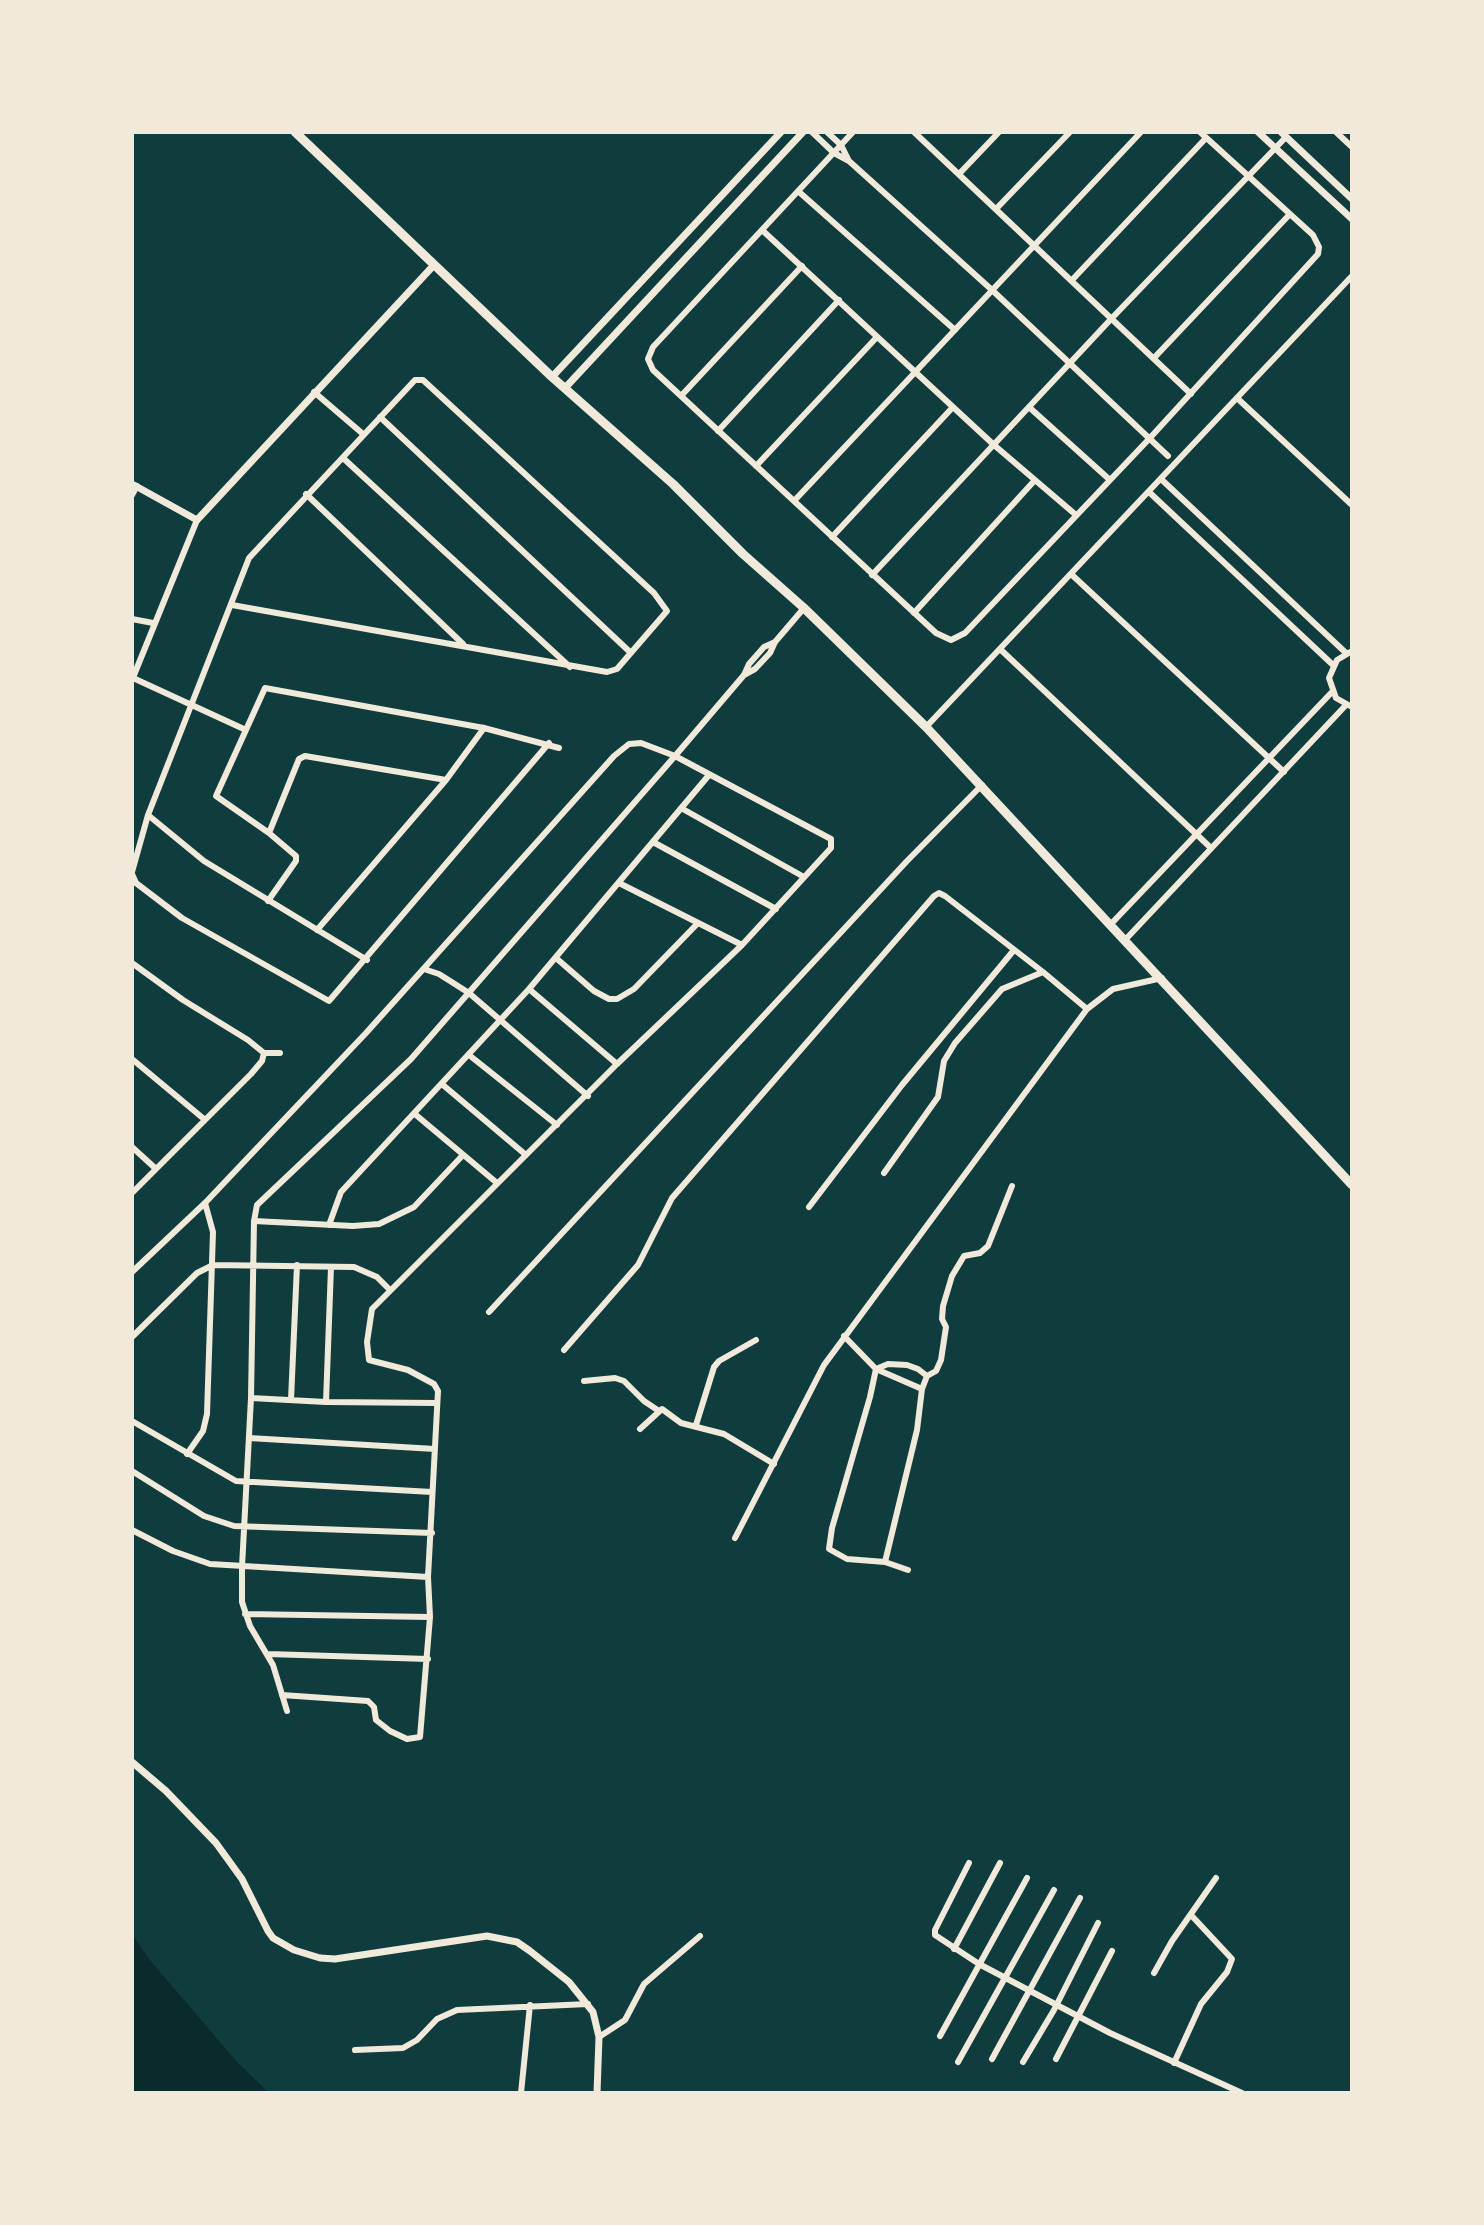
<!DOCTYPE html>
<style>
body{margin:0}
#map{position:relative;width:1484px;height:2225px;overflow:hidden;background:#0f3d3e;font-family:Overpass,sans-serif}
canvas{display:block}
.frame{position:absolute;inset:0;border:134px solid #f1e9da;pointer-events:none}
</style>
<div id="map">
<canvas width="1484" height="2225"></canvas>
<div class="frame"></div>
</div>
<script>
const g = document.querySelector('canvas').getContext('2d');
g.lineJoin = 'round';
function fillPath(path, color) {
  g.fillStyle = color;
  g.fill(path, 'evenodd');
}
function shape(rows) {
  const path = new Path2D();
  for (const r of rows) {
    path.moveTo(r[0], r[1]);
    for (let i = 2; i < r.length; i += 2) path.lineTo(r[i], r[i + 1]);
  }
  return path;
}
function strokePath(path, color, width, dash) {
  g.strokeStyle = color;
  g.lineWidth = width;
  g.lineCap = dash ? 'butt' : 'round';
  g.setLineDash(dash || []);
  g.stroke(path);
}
const water = shape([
 [132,1934,149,1959,238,2063,269,2093,132,2093]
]);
const minor = shape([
 [812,132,834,153,849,161,992,290,1168,456],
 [827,132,841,145,849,161],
 [853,132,653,347,648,359,653,370,936,633,951,640,965,633,1149,439,1318,254,1319,247,1313,235,1200,132],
 [914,132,1191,394],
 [1336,132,1352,147],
 [959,174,999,132],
 [798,191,955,330],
 [996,209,1070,132],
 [762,230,994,445,1076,515],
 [1073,279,1206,138],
 [1154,358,1290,214],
 [314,392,363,434],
 [681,396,802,266],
 [1237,398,1352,505],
 [1030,408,1110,480],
 [380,417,631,653],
 [718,431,839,300],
 [343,458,570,667],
 [756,466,877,337],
 [1161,479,1346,653],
 [1149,492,1333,665],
 [306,494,463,644],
 [132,495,137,486],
 [794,501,1141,132],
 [832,537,953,407],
 [1071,574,1284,772],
 [872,575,1112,318,1286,137],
 [914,613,1035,480],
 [132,619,153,623],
 [1000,649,1211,848],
 [1352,651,1337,660,1329,678,1336,698,1352,707],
 [744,675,755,669,770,653,775,642,804,608],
 [133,678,246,730],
 [132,680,197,520],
 [926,727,1352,276],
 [681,808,804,877],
 [148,815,204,861,367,960],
 [269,833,299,759,305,756,446,780],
 [653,842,776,909],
 [132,872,148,815,249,558,415,380,423,380,654,593,667,611,617,669,607,672,232,605],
 [132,874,136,883,182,918,329,1001,549,743],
 [619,883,742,945],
 [268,901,296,861,296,856,269,833,216,796,265,688,484,728,559,748],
 [1111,924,1332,692],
 [317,930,446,780,484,728],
 [1126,939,1346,705],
 [556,958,594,991,609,999,617,999,634,989,698,923],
 [132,963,183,1000,248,1040,264,1053,280,1053],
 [424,969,439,974,469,993,588,1096],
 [529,989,617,1064],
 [469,1055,557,1125],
 [132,1059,204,1119],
 [443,1085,526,1155],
 [416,1115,497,1183],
 [132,1147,155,1168],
 [884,1173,938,1097,944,1061,955,1043,1002,989,1043,972],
 [132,1193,251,1074,262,1061,264,1053],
 [809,1207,902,1085,1014,950],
 [254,1221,353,1226,379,1224,414,1207,462,1156],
 [329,1225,341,1192,529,989,709,775],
 [132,1272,205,1203,366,1033,614,756,629,744,641,743,675,756,831,839,831,848,742,945,617,1064,372,1309,367,1342,369,1360,408,1370,434,1384,438,1391,428,1577,430,1617,420,1737,407,1739,390,1731,376,1720,374,1707,368,1701,282,1695],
 [489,1312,907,861,982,785],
 [844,1336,876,1369,870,1397,832,1528,829,1549,847,1559,885,1562,908,1570],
 [132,1337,197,1273,213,1265,354,1267,377,1277,390,1290],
 [564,1350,638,1265,672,1198,934,896,939,893,945,896,1043,972,1087,1009],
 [876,1369,888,1364,907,1365,918,1369,927,1376,922,1389,917,1430,885,1562],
 [876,1369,922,1389],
 [927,1376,936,1371,941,1360,946,1327,942,1319,943,1306,952,1276,964,1256,980,1253,988,1246,1012,1186],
 [584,1381,615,1378,624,1381,644,1401,659,1411],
 [251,1398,326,1402,436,1403],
 [291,1400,297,1265],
 [326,1402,331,1267],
 [132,1421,236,1481,432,1492],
 [696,1425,714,1367,719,1361,756,1340],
 [640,1429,662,1409,681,1423,724,1434,774,1464],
 [249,1438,435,1449],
 [187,1454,203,1431,207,1414,213,1232,205,1203],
 [132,1471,204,1516,234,1526,432,1533],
 [132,1530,173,1551,210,1564,428,1577],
 [735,1538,824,1365,1087,1009,1113,989,1162,978],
 [245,1614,430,1617],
 [268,1654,428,1659],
 [287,1711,273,1665,250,1626,242,1602,242,1567,251,1398,254,1221,257,1205,411,1059,675,756,744,675,749,664,764,647,775,642],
 [969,1863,935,1930,935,1935,979,1964,1110,2033,1242,2093],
 [954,1949,1000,1863],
 [1154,1973,1172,1941,1216,1878],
 [940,2036,1027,1878],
 [599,2037,625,2020,644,1984,700,1936],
 [355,2050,403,2048,417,2040,437,2019,457,2010,588,2004],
 [992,2059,1080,1898],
 [1056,2059,1112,1951],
 [958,2062,1054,1890],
 [1023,2062,1054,2010,1098,1923],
 [1174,2063,1201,2004,1227,1972,1232,1959,1191,1915],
 [521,2093,530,2005]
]);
const tertiary = shape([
 [1258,132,1352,219],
 [1281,132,1352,199],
 [552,377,781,132],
 [565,388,803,132],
 [132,484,197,520,434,265],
 [132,1762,166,1791,216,1843,242,1879,268,1931,273,1938,294,1950,320,1958,335,1959,487,1936,517,1942,530,1951,569,1982,593,2012,599,2037,597,2093]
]);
const primary = shape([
 [295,132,552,377,673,484,743,554,804,608,926,727,1352,1185]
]);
fillPath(water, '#0a2a2b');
strokePath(minor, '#f1e9da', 6);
strokePath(tertiary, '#f1e9da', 7);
strokePath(primary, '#f1e9da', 9);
</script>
